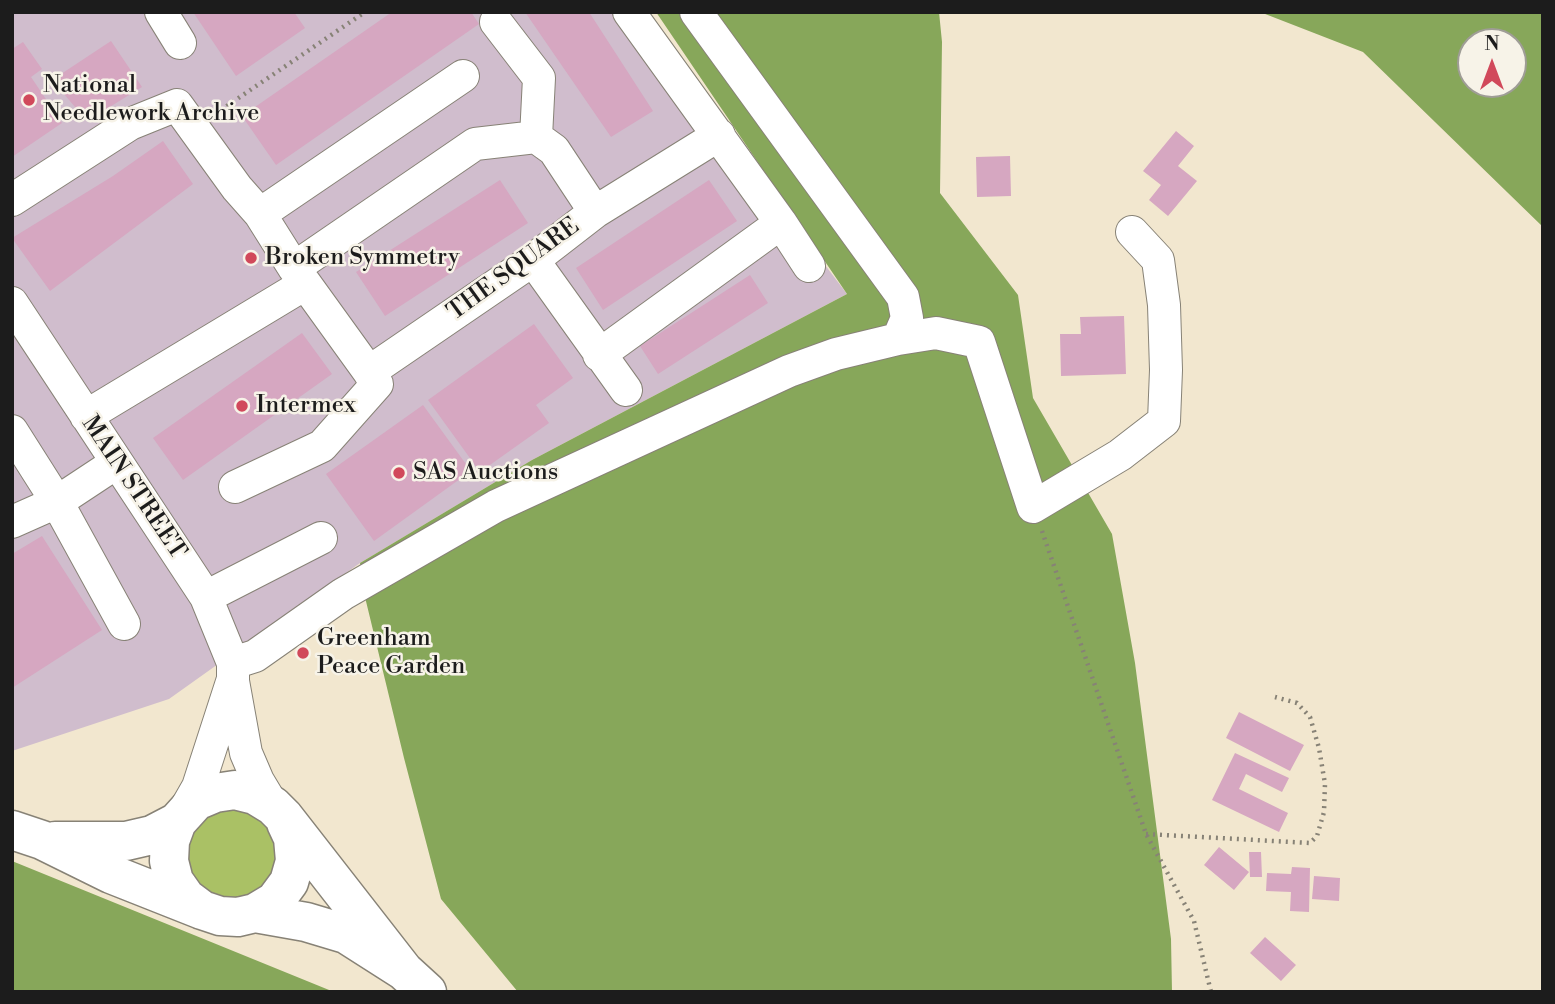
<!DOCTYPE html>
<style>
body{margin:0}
#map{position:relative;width:1555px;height:1004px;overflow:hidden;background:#f2e7cf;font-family:"Libre Bodoni",serif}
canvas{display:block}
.frame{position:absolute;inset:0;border:14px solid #1c1c1c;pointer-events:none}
.north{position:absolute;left:1457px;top:28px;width:70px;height:70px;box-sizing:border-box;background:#f7f3e8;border:2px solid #9f9d96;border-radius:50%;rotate:0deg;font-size:19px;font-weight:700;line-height:28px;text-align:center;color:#1c1c1c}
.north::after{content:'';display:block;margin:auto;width:24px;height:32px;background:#d1495b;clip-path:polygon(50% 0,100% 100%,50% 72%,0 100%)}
</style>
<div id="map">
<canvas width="1555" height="1004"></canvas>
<div class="frame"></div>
<div class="north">N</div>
</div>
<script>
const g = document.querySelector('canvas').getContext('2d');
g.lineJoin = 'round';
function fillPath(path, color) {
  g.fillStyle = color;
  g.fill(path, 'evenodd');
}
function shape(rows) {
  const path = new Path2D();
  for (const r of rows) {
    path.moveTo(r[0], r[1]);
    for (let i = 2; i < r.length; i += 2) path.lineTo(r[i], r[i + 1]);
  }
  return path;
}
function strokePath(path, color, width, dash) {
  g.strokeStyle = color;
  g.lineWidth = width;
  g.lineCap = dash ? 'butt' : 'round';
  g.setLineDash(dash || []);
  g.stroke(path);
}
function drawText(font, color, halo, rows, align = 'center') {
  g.font = font + ' "Libre Bodoni",serif';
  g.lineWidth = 5;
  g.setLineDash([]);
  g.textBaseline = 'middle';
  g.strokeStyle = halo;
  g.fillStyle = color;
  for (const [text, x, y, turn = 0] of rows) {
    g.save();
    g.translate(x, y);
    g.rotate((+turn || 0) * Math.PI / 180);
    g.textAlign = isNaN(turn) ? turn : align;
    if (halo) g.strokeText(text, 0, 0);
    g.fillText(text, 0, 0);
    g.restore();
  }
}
const industrial = shape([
 [12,12,633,12,847,294,532,460,360,563,169,699,12,751]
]);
const green = shape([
 [223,807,265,816,283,867,243,904,200,891,194,885,184,854,195,824]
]);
const forest = shape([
 [656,12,939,12,942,42,940,193,1018,295,1033,398,1112,534,1135,663,1171,939,1172,992,518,992,441,899,404,758,364,593,360,563,532,460,847,294],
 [1260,12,1543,12,1543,227,1363,52],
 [1471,42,1513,42,1513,84,1471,84],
 [12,861,334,992,12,992]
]);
const building = shape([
 [193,12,294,12,305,28,236,76],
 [392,12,471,12,479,24,276,165,242,116],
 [525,12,589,12,653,111,611,137],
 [111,41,142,87,87,121,52,80],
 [23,42,42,69,31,77,62,123,12,157,12,49],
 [1176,131,1194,146,1178,166,1197,181,1168,216,1149,200,1161,185,1143,171],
 [163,141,193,184,50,291,12,238,113,176],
 [1010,156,1011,196,977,197,976,157],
 [500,180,528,223,385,316,356,272],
 [709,180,737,221,603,310,576,268],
 [750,275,768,303,658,374,640,346],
 [1124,316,1126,374,1061,376,1060,334,1081,334,1080,317],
 [534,324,573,378,536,405,549,423,480,472,428,400],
 [302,333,332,374,183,480,153,438],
 [423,405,471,471,374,541,326,474],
 [42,536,102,630,12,688,12,554],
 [1239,712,1304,745,1290,771,1226,738],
 [1235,753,1289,778,1282,792,1246,774,1239,789,1288,813,1279,832,1212,800],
 [1219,847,1249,872,1234,890,1204,865],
 [1249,852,1261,852,1262,877,1250,877],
 [1292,867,1310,868,1309,912,1290,911,1291,892,1266,891,1267,873,1291,874],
 [1314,876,1340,878,1339,901,1312,899],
 [1265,937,1296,965,1281,981,1250,953]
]);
const path = shape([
 [215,114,365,12],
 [1042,531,1146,834,1194,921,1211,992],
 [1146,834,1310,843,1317,836,1324,812,1325,784,1319,748,1310,717,1297,703,1275,697]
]);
const minor = shape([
 [161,12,180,43],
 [629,12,781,223,809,266],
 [496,22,539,78,536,137],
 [12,200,130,124,177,105,237,188,260,214,294,268,369,372,533,260,595,212,719,135],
 [260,214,463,76],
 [533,260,626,390],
 [294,268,475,144,536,137,554,150,595,212],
 [12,303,206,597,233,663,233,681,246,753,258,781,273,806],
 [898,339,936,333,979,342,1033,507,1120,455,1164,421,1166,370,1164,305,1158,260,1132,232],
 [599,355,781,223],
 [86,416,305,284],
 [12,431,57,502,116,463],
 [235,487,322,446,377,384,369,372],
 [12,522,57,502,124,624],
 [206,597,321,538],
 [233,663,255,656,343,594,496,506,789,371,836,354,898,339,907,318,903,297,696,12],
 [182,815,198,787,232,682]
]);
const highway = shape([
 [12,830,42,840,111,874,202,910,220,916,238,917,255,913,275,901,289,882,295,861,293,838,286,823],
 [55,841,126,841,152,835,177,822],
 [202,910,186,898,174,881,169,861,170,841,177,822,196,801,215,793,235,790,255,795,273,806,284,817,404,971],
 [255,913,306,922,346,934,404,971,427,992]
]);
const markers = [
 [29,100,7,"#d1495b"],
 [251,258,7,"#d1495b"],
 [242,406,7,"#d1495b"],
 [399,473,7,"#d1495b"],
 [303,653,7,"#d1495b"]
];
const poiNames = [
 ["National",43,86],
 ["Needlework Archive",43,114],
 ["Broken Symmetry",265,258],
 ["Intermex",256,406],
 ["SAS Auctions",413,473],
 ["Greenham",317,639],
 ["Peace Garden",317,667]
];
const streetNames = [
 ["THE SQUARE",514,270,-36],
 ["MAIN STREET",133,488,56]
];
fillPath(industrial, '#d0bdcd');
fillPath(green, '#aac165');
fillPath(forest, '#87a75a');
fillPath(building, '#d6a7c1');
strokePath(minor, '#878276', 34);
strokePath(highway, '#878276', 41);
strokePath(path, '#878276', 4.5, [2, 5]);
strokePath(minor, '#fff', 32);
strokePath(highway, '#fff', 38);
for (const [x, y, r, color] of markers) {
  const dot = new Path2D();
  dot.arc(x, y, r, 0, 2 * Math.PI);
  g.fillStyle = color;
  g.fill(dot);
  strokePath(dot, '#f7f3e8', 2.5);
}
drawText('24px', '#1c1c1c', '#f7f3e8', poiNames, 'left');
drawText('24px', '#1c1c1c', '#f7f3e8', streetNames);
</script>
